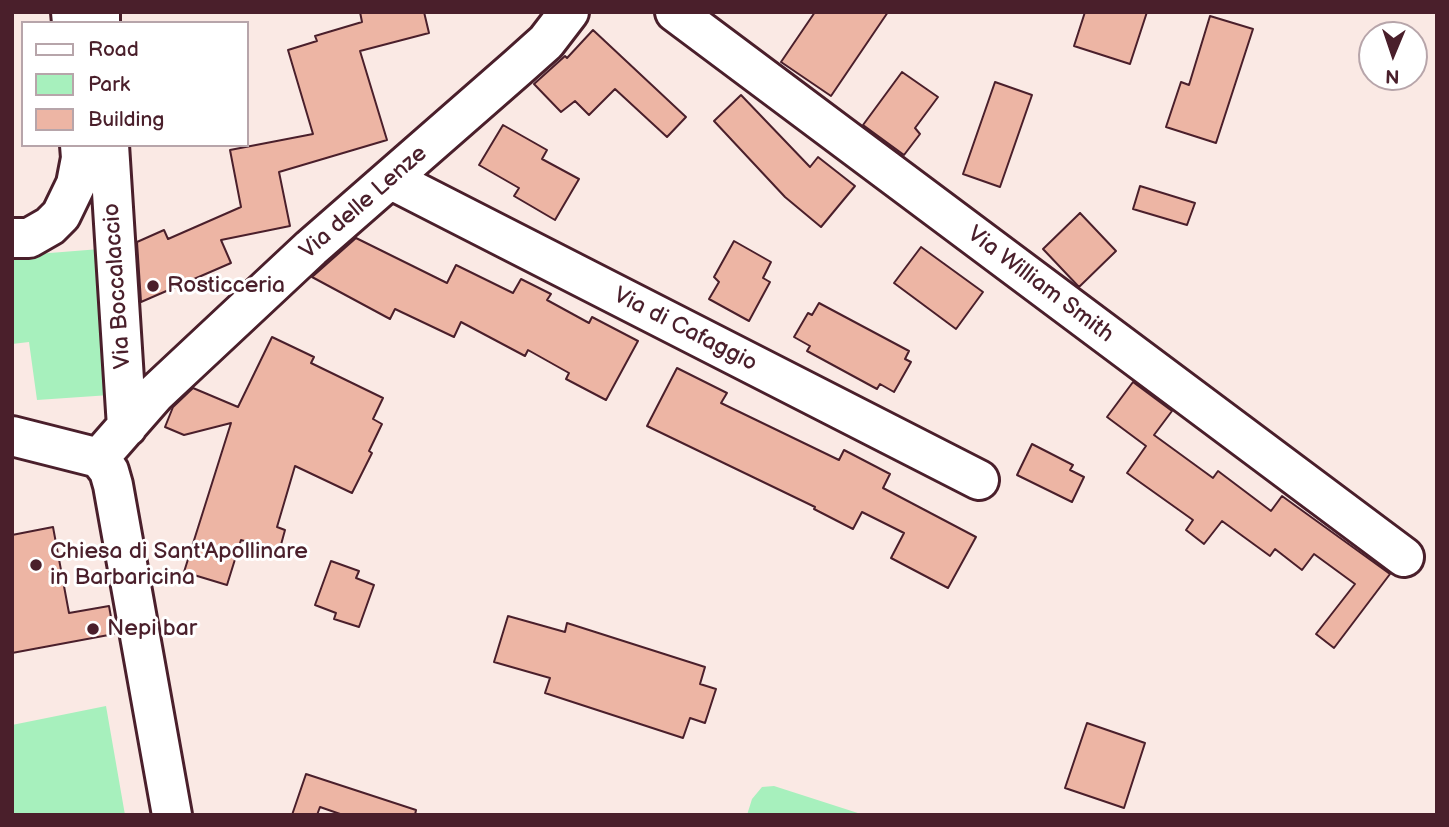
<!DOCTYPE html>
<style>
body{margin:0}
#map{position:relative;width:1449px;height:827px;overflow:hidden;background:#fae9e4;font-family:"Balsamiq Sans",sans-serif}
canvas{display:block}
.frame{position:absolute;inset:0;border:14px solid #4a1f2b;pointer-events:none}
.legend{position:absolute;left:21px;top:21px;width:228px;height:126px;box-sizing:border-box;background:#fff;border:2px solid #b7a5aa;margin:0;padding:9px 12px;list-style:none;font-size:21px;color:#4a1f2b}
.legend li{display:flex;align-items:center;gap:14px;height:35px}
.legend b{width:35px;border:2px solid #b7a5aa}
.north{position:absolute;left:1358px;top:21px;width:70px;height:70px;box-sizing:border-box;background:#fff;border:2px solid #b7a5aa;border-radius:50%;rotate:182deg;font-size:19px;font-weight:700;line-height:28px;text-align:center;color:#4a1f2b}
.north::after{content:'';display:block;margin:auto;width:24px;height:32px;background:#4a1f2b;clip-path:polygon(50% 0,100% 100%,50% 72%,0 100%)}
</style>
<div id="map">
<canvas width="1449" height="827"></canvas>
<div class="frame"></div>
<ul class="legend">
<li><b style="height:9px;background:#fff"></b>Road</li>
<li><b style="height:19px;background:#a7f0bd"></b>Park</li>
<li><b style="height:19px;background:#edb5a4"></b>Building</li>
</ul>
<div class="north">N</div>
</div>
<script>
const g = document.querySelector('canvas').getContext('2d');
g.lineJoin = 'round';
function fillPath(path, color) {
  g.fillStyle = color;
  g.fill(path, 'evenodd');
}
function shape(rows) {
  const path = new Path2D();
  for (const r of rows) {
    path.moveTo(r[0], r[1]);
    for (let i = 2; i < r.length; i += 2) path.lineTo(r[i], r[i + 1]);
  }
  return path;
}
function strokePath(path, color, width, dash) {
  g.strokeStyle = color;
  g.lineWidth = width;
  g.lineCap = dash ? 'butt' : 'round';
  g.setLineDash(dash || []);
  g.stroke(path);
}
function drawText(font, color, halo, rows, align = 'center') {
  g.font = font + ' "Balsamiq Sans",sans-serif';
  g.lineWidth = 6;
  g.setLineDash([]);
  g.textBaseline = 'middle';
  g.strokeStyle = halo;
  g.fillStyle = color;
  for (const [text, x, y, turn = 0] of rows) {
    g.save();
    g.translate(x, y);
    g.rotate((+turn || 0) * Math.PI / 180);
    g.textAlign = isNaN(turn) ? turn : align;
    if (halo) g.strokeText(text, 0, 0);
    g.fillText(text, 0, 0);
    g.restore();
  }
}
const green = shape([
 [100,249,110,395,37,400,29,342,12,344,12,256],
 [106,706,125,815,12,815,12,725],
 [774,786,864,815,747,815,752,799,762,787]
]);
const building = shape([
 [360,12,424,12,429,33,360,51,387,140,279,172,290,226,221,240,231,263,141,302,137,242,164,230,168,239,241,207,230,150,313,134,288,50,317,41,315,36,362,22,360,12],
 [815,12,888,12,831,96,781,62,815,12],
 [1085,12,1147,12,1130,64,1074,46,1085,12],
 [1210,16,1253,29,1216,143,1166,127,1181,82,1189,85,1210,16],
 [593,30,686,117,667,137,615,89,589,115,575,101,561,112,534,84,565,56,567,58,593,30],
 [902,72,938,97,915,128,920,134,904,155,863,125,902,72],
 [995,82,1032,95,1000,187,963,174,995,82],
 [741,95,810,167,818,157,855,186,821,227,785,197,714,121,741,95],
 [503,125,547,150,542,159,579,179,555,220,514,196,519,188,479,165,503,125],
 [1140,186,1195,203,1187,225,1133,209,1140,186],
 [1080,213,1116,251,1079,287,1043,249,1080,213],
 [356,238,447,283,456,265,513,293,521,279,551,294,547,300,589,323,592,317,638,341,606,400,566,379,569,373,528,350,525,356,461,322,454,337,395,309,390,319,312,277,356,238],
 [734,241,771,262,763,278,770,282,749,321,709,299,719,282,714,277,734,241],
 [921,247,983,292,956,329,894,283,921,247],
 [819,303,909,351,905,359,911,362,894,392,880,384,877,389,807,351,810,346,794,337,808,313,812,315,819,303],
 [272,337,314,357,311,363,383,398,373,419,382,424,369,451,372,453,352,493,295,466,277,527,285,530,279,552,241,540,227,585,184,572,231,423,184,435,165,427,173,407,193,388,238,407,272,337],
 [677,368,727,393,721,403,839,460,844,450,890,474,883,488,976,537,948,588,891,558,904,533,862,512,853,529,814,509,815,507,647,426,677,368],
 [1133,382,1172,411,1154,435,1213,478,1218,471,1271,511,1282,496,1390,574,1334,648,1316,634,1355,584,1314,554,1302,570,1275,549,1270,556,1222,521,1204,544,1186,530,1193,520,1127,473,1146,446,1107,417,1133,382],
 [1032,444,1073,465,1070,470,1084,477,1072,502,1017,475,1032,444],
 [53,527,69,613,109,606,114,634,12,653,12,535,53,527],
 [331,561,359,571,356,578,374,585,359,627,334,619,336,613,315,605,331,561],
 [508,616,565,632,567,623,705,667,700,684,716,689,705,723,690,718,683,738,545,693,550,678,494,662,508,616],
 [1087,723,1145,743,1124,808,1065,788,1087,723],
 [306,774,416,810,415,815,343,815,320,807,317,815,292,815,306,774]
]);
const minor = shape([
 [71,12,72,23],
 [100,12,100,23],
 [675,12,1404,557],
 [109,145,127,427],
 [390,179,979,480],
 [12,238,29,238,50,226,61,215,76,184,81,158,80,145],
 [12,436,99,458],
 [172,815,113,485,109,471,99,458,156,393,311,248,518,67,546,42,569,12]
]);
const markers = [
 [153,286,7,"#4a1f2b"],
 [36,565,7,"#4a1f2b"],
 [93,629,7,"#4a1f2b"]
];
const streetNames = [
 ["Via delle Lenze",364,203,-41],
 ["Via William Smith",1040,285,37],
 ["Via Boccalaccio",118,286,-94],
 ["Via di Cafaggio",685,330,27]
];
const poiNames = [
 ["Rosticceria",167,286],
 ["Chiesa di Sant'Apollinare",50,552],
 ["in Barbaricina",50,578],
 ["Nepi bar",107,629]
];
fillPath(green, '#a7f0bd');
fillPath(building, '#edb5a4');
strokePath(building, '#4a1f2b', 2);
strokePath(minor, '#4a1f2b', 44);
strokePath(minor, '#fff', 38);
for (const [x, y, r, color] of markers) {
  const dot = new Path2D();
  dot.arc(x, y, r, 0, 2 * Math.PI);
  g.fillStyle = color;
  g.fill(dot);
  strokePath(dot, '#fff', 2.5);
}
drawText('23px', '#4a1f2b', '#fff', streetNames);
drawText('23px', '#4a1f2b', '#fff', poiNames, 'left');
</script>
